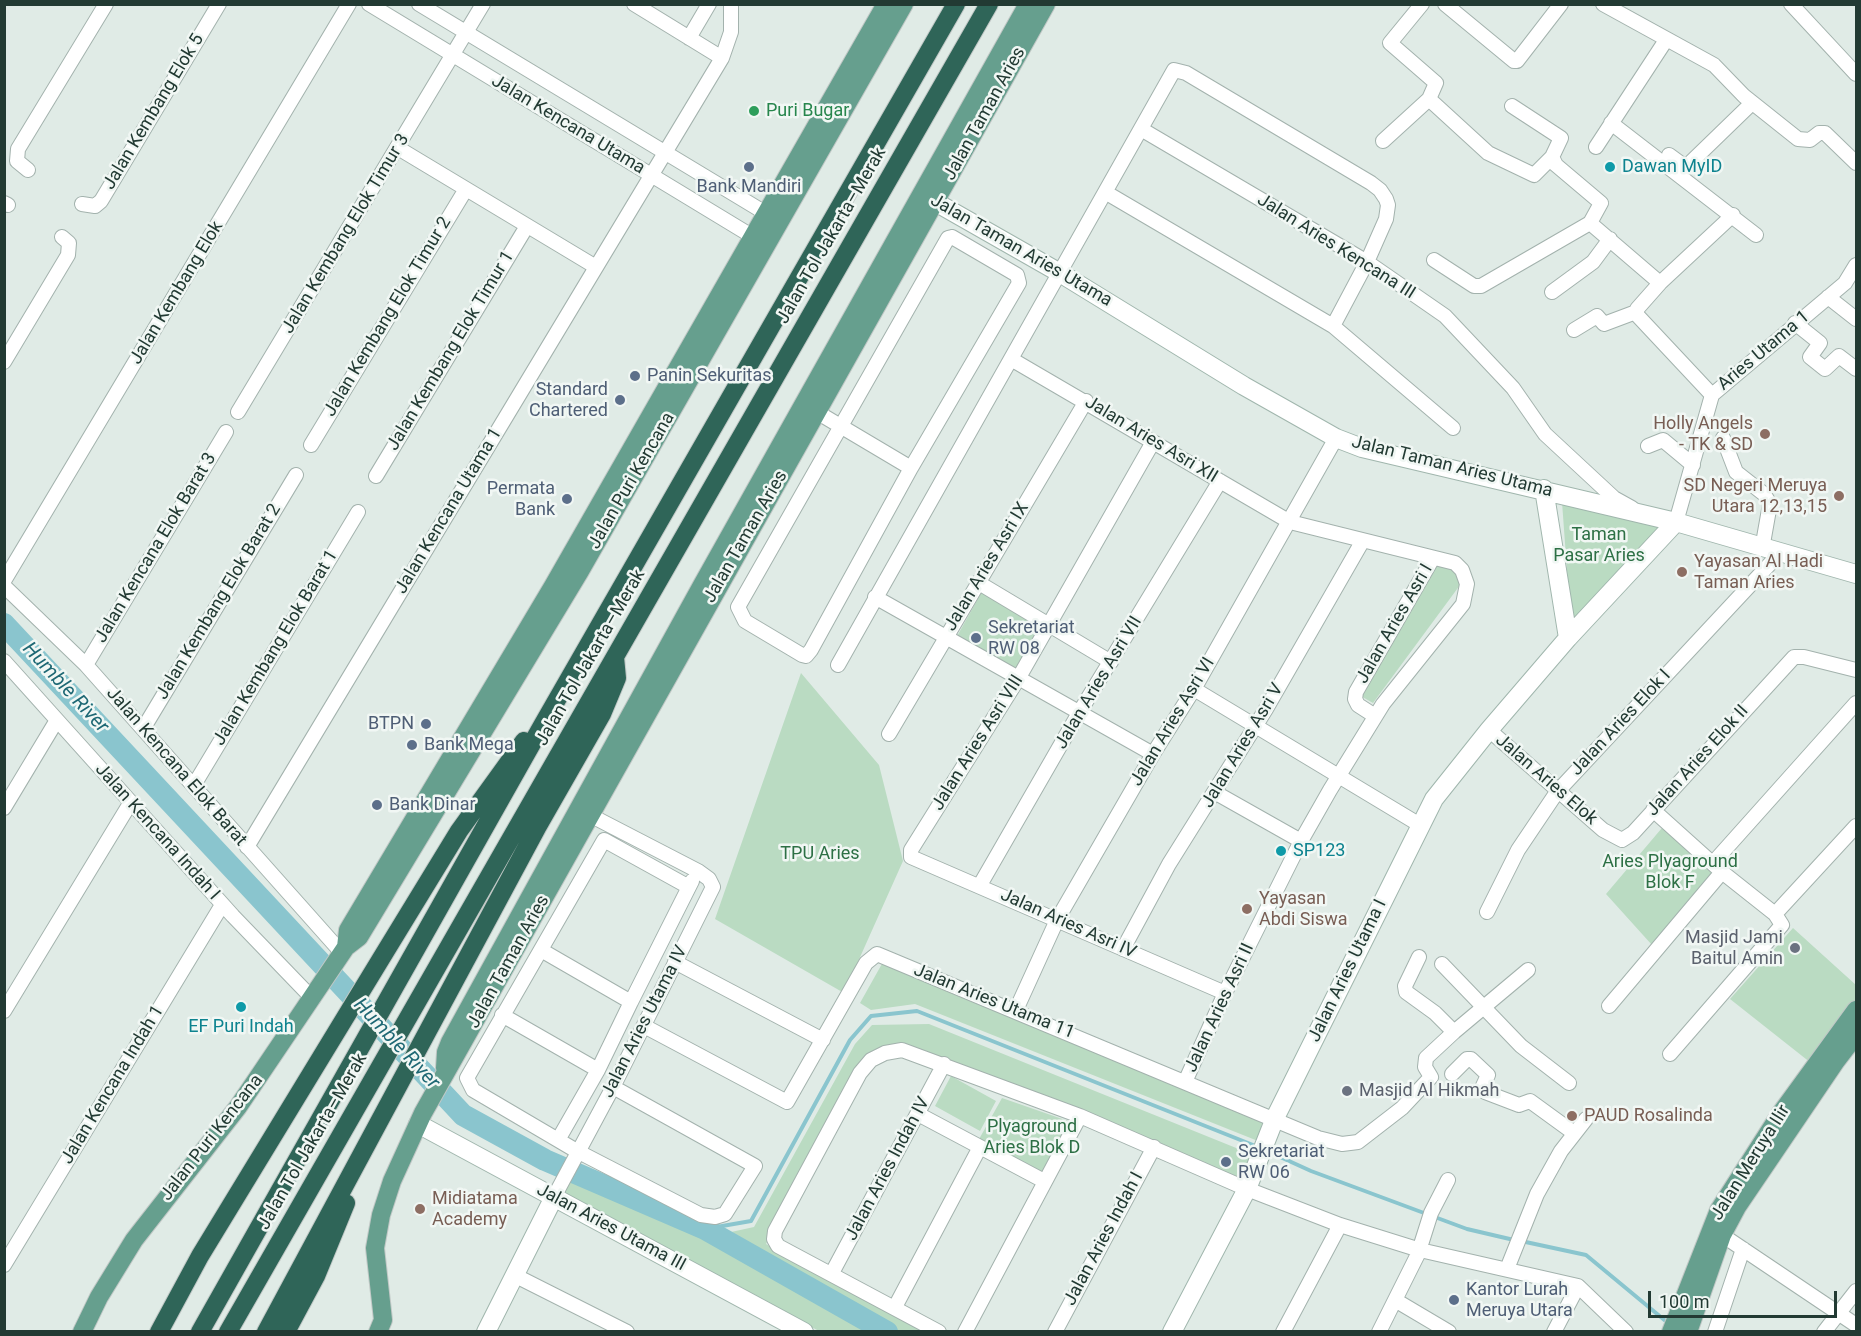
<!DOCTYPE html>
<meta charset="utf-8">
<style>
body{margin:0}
#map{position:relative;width:1861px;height:1336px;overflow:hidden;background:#e0ebe6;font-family:Roboto,sans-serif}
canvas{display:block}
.frame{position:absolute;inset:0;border:6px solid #223a33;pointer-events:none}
.scale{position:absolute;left:1648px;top:1291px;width:189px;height:27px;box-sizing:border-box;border:3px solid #223a33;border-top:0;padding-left:8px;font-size:18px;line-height:21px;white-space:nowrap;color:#223a33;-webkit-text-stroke:4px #f1f7f4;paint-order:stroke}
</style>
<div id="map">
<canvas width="1861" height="1336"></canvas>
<div class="frame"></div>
<div class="scale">100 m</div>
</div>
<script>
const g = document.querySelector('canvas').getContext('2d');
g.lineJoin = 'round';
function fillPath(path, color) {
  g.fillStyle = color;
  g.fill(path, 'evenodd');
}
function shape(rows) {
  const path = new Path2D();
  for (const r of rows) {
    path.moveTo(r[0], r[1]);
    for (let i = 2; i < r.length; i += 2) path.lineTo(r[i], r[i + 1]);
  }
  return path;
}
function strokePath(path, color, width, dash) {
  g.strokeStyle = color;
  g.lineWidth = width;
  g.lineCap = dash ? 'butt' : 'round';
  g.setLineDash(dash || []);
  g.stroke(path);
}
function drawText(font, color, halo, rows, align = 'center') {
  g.font = font + ' Roboto,sans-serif';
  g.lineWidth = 5;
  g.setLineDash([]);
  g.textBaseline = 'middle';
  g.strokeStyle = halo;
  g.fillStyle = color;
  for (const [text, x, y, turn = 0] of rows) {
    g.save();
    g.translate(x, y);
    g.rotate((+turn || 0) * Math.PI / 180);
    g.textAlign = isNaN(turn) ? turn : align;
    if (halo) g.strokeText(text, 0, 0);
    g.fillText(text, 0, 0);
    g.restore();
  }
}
const green = shape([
 [1562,502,1666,525,1571,625],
 [1436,560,1462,565,1463,581,1373,703,1359,695],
 [984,588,1045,625,1017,669,956,638],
 [801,673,879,765,903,861,844,993,715,919],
 [1667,822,1720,870,1652,945,1606,894],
 [1793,928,1856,985,1856,1008,1811,1063,1730,999],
 [883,962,1263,1119,1258,1141,915,1004,871,1010,860,1003],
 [929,1024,1256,1156,1246,1181,912,1047,879,1053,854,1076,766,1244,924,1331,899,1331,722,1234,754,1227,855,1044,872,1025],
 [951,1076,996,1101,980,1131,935,1106],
 [1002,1098,1071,1122,1043,1174,978,1141],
 [571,1176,705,1235,880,1331,819,1331,563,1196]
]);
const stream = shape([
 [1267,1151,1311,1171,1467,1229,1514,1240],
 [705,1229,751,1221,850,1040,871,1016,917,1011,1258,1147],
 [1521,1241,1586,1255,1668,1323]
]);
const river = shape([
 [4,624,463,1115,545,1160,705,1229,887,1332]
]);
const street = shape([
 [369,4,760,241],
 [419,4,772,217],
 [634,4,722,58],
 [1422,4,1390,43,1436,83,1429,99,1488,153,1534,175,1552,157,1556,165,1601,203,1590,223,1481,286,1474,286,1434,260],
 [1445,4,1514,61,1517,61,1561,4],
 [1603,4,1714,65,1744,96,1798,139,1810,140,1819,133,1825,133,1856,163],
 [1791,4,1856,74],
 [689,38,709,4],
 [1512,106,1561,138,1552,157],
 [1611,123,1756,235],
 [1141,129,1367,262,1445,316,1513,388,1545,434,1614,498,1632,508],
 [1383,141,1429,99],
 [1596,147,1666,40],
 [398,148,596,267],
 [1669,155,1684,166,1688,165,1752,103],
 [28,170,17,161,18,149,106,4],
 [1105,192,1333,326,1453,428],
 [4,203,8,205],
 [82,204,95,206,101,201,219,4],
 [1590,223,1660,283,1637,309,1637,315,1712,395],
 [952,237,1017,275,1019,283,911,468,811,650,806,656,802,655,745,621,738,607,948,238,952,237],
 [1660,283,1733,215],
 [1552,292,1593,262,1610,239],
 [1828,297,1856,319],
 [1795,323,1820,343,1810,357,1825,369,1839,356,1856,369],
 [1574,330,1597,316,1604,324,1636,312],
 [1011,359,1290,522,1455,563,1462,570,1467,584,1463,604,1383,704,1330,790,1301,841,1225,993,1185,1082],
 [4,362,68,255,69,243,62,237],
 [810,408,911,468],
 [238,412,483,4],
 [1723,438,1736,472,1764,494,1770,504,1762,549],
 [1153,442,1018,679,911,850,911,857,1225,993],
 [311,445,466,189],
 [1648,446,1663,440,1693,465],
 [376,476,527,226],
 [1676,522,1712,395,1845,283,1856,265],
 [4,581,349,4],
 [979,583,1111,662],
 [4,586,86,665,342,953],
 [875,597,1153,754],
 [4,661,233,916,313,999],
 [86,665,226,432],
 [838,665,1174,70,1186,73,1371,183,1380,190,1386,199,1388,205,1386,219,1367,262,1333,326],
 [1194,689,1420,825],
 [1375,716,1358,705,1355,699,1356,692,1433,558],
 [143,729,296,475],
 [1489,730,1603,830,1622,840,1633,833,1794,657,1804,657,1856,670],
 [889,734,1086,401],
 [194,785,358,512],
 [1216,793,1301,841],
 [4,808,57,720],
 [1653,810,1722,872,1775,914,1782,925,1670,1054],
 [247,847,722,58,731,32,731,4],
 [1713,863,1856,703],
 [980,885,1079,713,1220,481],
 [1487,912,1518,850,1557,792,1780,553],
 [1775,914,1856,826],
 [1123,949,1169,864,1266,709,1362,542],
 [541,950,631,1002,692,881],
 [675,962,823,1040],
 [1442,964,1521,1046,1569,1083],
 [1609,1006,1722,872],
 [1016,1010,1057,920,1153,754,1194,689,1336,438],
 [4,1011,131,802],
 [502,1015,598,1070,631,1002],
 [644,1026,787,1102,866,963,877,954,1318,1138,1342,1144,1358,1142,1402,1108,1431,1077,1425,1067,1426,1058,1454,1032,1435,1013,1406,992,1405,986,1419,957],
 [1454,1032,1528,970],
 [1452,1074,1467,1059,1471,1059,1488,1075,1482,1088,1485,1092,1519,1105,1530,1101,1574,1133],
 [613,1087,755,1166,725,1214,715,1217,701,1215,575,1150,473,1090,467,1078,604,840,689,887],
 [918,1114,1044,1181],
 [558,1140,598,1070],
 [554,1197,613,1087,713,887,709,879,698,871,582,811],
 [1722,1235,1856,1325],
 [4,1265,222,905],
 [1507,1269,1537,1194,1561,1151,1586,1119],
 [832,1273,944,1064],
 [516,1276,627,1332],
 [1395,1300,1449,1332],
 [895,1307,980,1147],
 [939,1332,778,1246,774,1239,775,1231,860,1073,871,1060,885,1053,902,1050,1080,1116,1247,1189,1340,1225,1420,1250,1578,1286,1626,1332],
 [965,1332,1080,1116],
 [1055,1332,1154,1147],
 [1283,1332,1340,1225],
 [1379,1332,1418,1254,1431,1213,1448,1180],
 [1554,1332,1578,1286],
 [1715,1332,1743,1249],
 [1824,1332,1856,1291]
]);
const secondary = shape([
 [923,195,1060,273,1244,386,1336,438,1362,448,1676,522,1856,574],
 [1544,489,1568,638],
 [418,1124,804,1332],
 [486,1332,554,1197],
 [1172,1332,1247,1189,1275,1118,1434,799,1489,730,1568,638,1676,522]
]);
const primary = shape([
 [346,947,348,930,553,586,886,4],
 [445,1068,446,1052,450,1042,702,585,1028,4],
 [82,1332,99,1297,134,1240,238,1107,346,947,359,937,580,571,904,4],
 [378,1332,383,1320,375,1248,381,1215,392,1181,423,1113,1046,4],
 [1671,1332,1719,1210,1781,1113,1856,1010],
 [1688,1332,1722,1235,1737,1207,1836,1061,1856,1035]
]);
const highway = shape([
 [159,1332,200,1256,379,962,459,831,524,741],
 [200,1332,543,724,956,4],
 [228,1332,989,4],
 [266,1332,538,826,602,714,617,678,615,657],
 [286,1332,316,1276,346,1203]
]);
const markers = [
 [754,111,6,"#2e9e5b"],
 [749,167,6,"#5c6f8a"],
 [1610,167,6,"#0f9aa8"],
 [635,376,6,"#5c6f8a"],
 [620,400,6,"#5c6f8a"],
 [1765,434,6,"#8d6e63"],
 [1839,496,6,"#8d6e63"],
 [567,499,6,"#5c6f8a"],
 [1682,572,6,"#8d6e63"],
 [976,638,6,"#5c6f8a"],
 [426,724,6,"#5c6f8a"],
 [412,745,6,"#5c6f8a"],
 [377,805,6,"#5c6f8a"],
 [1281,851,6,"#0f9aa8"],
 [1247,909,6,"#8d6e63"],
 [1795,948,6,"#6b7280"],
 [241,1007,6,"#0f9aa8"],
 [1347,1091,6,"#6b7280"],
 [1572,1116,6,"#8d6e63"],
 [1226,1162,6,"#5c6f8a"],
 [420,1209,6,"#8d6e63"],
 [1454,1300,6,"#5c6f8a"]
];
const leisureNames = [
 ["Puri Bugar",766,111]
];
const streetNames = [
 ["Jalan Kembang Elok 5",154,112,-59],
 ["Jalan Taman Aries",985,114,-61],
 ["Jalan Kencana Utama",568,125,31],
 ["Jalan Kembang Elok Timur 3",346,234,-59],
 ["Jalan Tol Jakarta–Merak",832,236,-60],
 ["Jalan Aries Kencana III",1336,247,32],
 ["Jalan Taman Aries Utama",1021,251,30],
 ["Jalan Kembang Elok",177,293,-59],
 ["Jalan Kembang Elok Timur 2",388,317,-59],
 ["Jalan Kembang Elok Timur 1",451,351,-59],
 ["Aries Utama 1",1764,351,-40],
 ["Jalan Aries Asri XII",1151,440,31],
 ["Jalan Taman Aries Utama",1452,467,14],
 ["Jalan Puri Kencana",632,481,-60],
 ["Jalan Kencana Utama 1",449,511,-59],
 ["Jalan Taman Aries",746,537,-60],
 ["Jalan Kencana Elok Barat 3",156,548,-59],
 ["Jalan Aries Asri IX",987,567,-59],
 ["Jalan Kembang Elok Barat 2",219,602,-59],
 ["Jalan Aries Asri I",1395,624,-60],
 ["Jalan Kembang Elok Barat 1",276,648,-59],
 ["Jalan Tol Jakarta–Merak",591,658,-60],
 ["Jalan Aries Asri VII",1099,683,-59],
 ["Jalan Aries Asri VI",1173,722,-59],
 ["Jalan Aries Elok I",1621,723,-47],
 ["Jalan Aries Asri VIII",978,743,-58],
 ["Jalan Aries Asri V",1243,746,-59],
 ["Jalan Aries Elok II",1698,761,-48],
 ["Jalan Kencana Elok Barat",176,767,49],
 ["Jalan Aries Elok",1546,780,41],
 ["Jalan Kencana Indah I",157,832,48],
 ["Jalan Aries Asri IV",1068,924,24],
 ["Jalan Taman Aries",509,962,-61],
 ["Jalan Aries Utama I",1348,971,-64],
 ["Jalan Aries Utama 11",994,1002,22],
 ["Jalan Aries Asri II",1220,1008,-65],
 ["Jalan Aries Utama IV",645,1022,-63],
 ["Jalan Kencana Indah 1",113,1085,-59],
 ["Jalan Puri Kencana",212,1138,-52],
 ["Jalan Tol Jakarta–Merak",313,1142,-60],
 ["Jalan Meruya Ilir",1751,1163,-58],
 ["Jalan Aries Indah IV",888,1169,-62],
 ["Jalan Aries Utama III",611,1228,28],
 ["Jalan Aries Indah I",1104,1239,-62]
];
const cultureNames = [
 ["Dawan MyID",1622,167],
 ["SP123",1293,851],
 ["EF Puri Indah",241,1027,"center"]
];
const serviceNames = [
 ["Bank Mandiri",749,187,"center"],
 ["Panin Sekuritas",647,376],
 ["Standard",608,390,"right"],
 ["Chartered",608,411,"right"],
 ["Permata",555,489,"right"],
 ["Bank",555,510,"right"],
 ["Sekretariat",988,628],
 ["RW 08",988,649],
 ["BTPN",414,724,"right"],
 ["Bank Mega",424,745],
 ["Bank Dinar",389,805],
 ["Sekretariat",1238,1152],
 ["RW 06",1238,1173],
 ["Kantor Lurah",1466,1290],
 ["Meruya Utara",1466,1311]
];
const educationNames = [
 ["Holly Angels",1753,424,"right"],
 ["- TK & SD",1753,445,"right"],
 ["SD Negeri Meruya",1827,486,"right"],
 ["Utara 12,13,15",1827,507,"right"],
 ["Yayasan Al Hadi",1694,562],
 ["Taman Aries",1694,583],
 ["Yayasan",1259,899],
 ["Abdi Siswa",1259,920],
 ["PAUD Rosalinda",1584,1116],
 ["Midiatama",432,1199],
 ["Academy",432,1220]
];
const parkNames = [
 ["Taman",1599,535],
 ["Pasar Aries",1599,556],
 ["TPU Aries",820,854],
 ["Aries Plyaground",1670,862],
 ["Blok F",1670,883],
 ["Plyaground",1032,1127],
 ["Aries Blok D",1032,1148]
];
const worshipNames = [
 ["Masjid Jami",1783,938],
 ["Baitul Amin",1783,959],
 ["Masjid Al Hikmah",1359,1091,"left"]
];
const waterNames = [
 ["Humble River",65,688,47],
 ["Humble River",396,1044,47]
];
fillPath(green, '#badbc2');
strokePath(stream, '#8ac5ce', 4);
strokePath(river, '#8ac5ce', 22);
strokePath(street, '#a3b2ad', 16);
strokePath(secondary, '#a0b6ad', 20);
strokePath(primary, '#c1c8c6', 20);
strokePath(highway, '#c1c8c6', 20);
strokePath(street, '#fff', 14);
strokePath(secondary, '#fff', 18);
strokePath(primary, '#669f8e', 18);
strokePath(highway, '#2f6558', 18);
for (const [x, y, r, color] of markers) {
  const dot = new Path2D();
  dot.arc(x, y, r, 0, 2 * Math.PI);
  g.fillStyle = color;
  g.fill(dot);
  strokePath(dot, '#f1f7f4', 2);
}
drawText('18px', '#27864d', '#f1f7f4', leisureNames, 'left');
drawText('18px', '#223a33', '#f1f7f4', streetNames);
drawText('18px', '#0d838f', '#f1f7f4', cultureNames, 'left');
drawText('18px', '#4e5e75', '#f1f7f4', serviceNames, 'left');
drawText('18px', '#785e54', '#f1f7f4', educationNames, 'left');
drawText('18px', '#2d7045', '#f1f7f4', parkNames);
drawText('18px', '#5b616d', '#f1f7f4', worshipNames, 'right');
drawText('italic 20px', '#1e6874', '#f1f7f4', waterNames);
</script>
